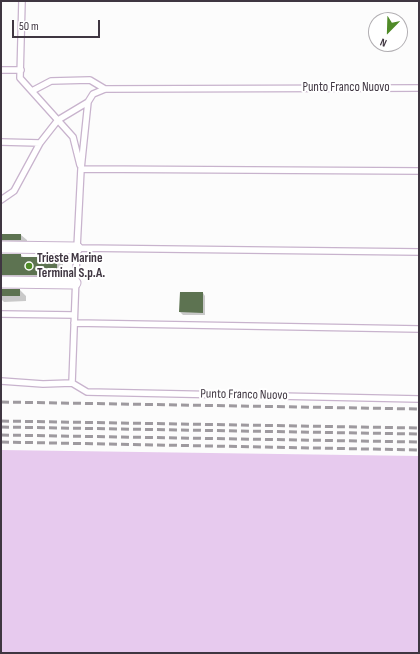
<!DOCTYPE html>
<style>
body{margin:0}
#map{position:relative;width:420px;height:654px;overflow:hidden;background:#fcfcfc;font-family:"Sofia Sans Condensed",sans-serif}
canvas{display:block}
.frame{position:absolute;inset:0;border:2px solid #3f3641;pointer-events:none}
.north{position:absolute;left:368px;top:12px;width:40px;height:40px;box-sizing:border-box;background:#fff;border:1px solid #b2afb3;border-radius:50%;rotate:203deg;font-size:11px;font-weight:700;line-height:16px;text-align:center;color:#3f3641}
.north::after{content:'';display:block;margin:auto;width:14px;height:18px;background:#508b28;clip-path:polygon(50% 0,100% 100%,50% 72%,0 100%)}
.scale{position:absolute;left:12px;top:20px;width:88px;height:18px;box-sizing:border-box;border:2px solid #3f3641;border-top:0;padding-left:5px;font-size:12px;line-height:14px;white-space:nowrap;color:#3f3641;-webkit-text-stroke:3px #fff;paint-order:stroke}
</style>
<div id="map">
<canvas width="420" height="654"></canvas>
<div class="frame"></div>
<div class="north">N</div>
<div class="scale">50 m</div>
</div>
<script>
const g = document.querySelector('canvas').getContext('2d');
g.lineJoin = 'round';
function fillPath(path, color) {
  g.fillStyle = color;
  g.fill(path, 'evenodd');
}
function shape(rows) {
  const path = new Path2D();
  for (const r of rows) {
    path.moveTo(r[0], r[1]);
    for (let i = 2; i < r.length; i += 2) path.lineTo(r[i], r[i + 1]);
  }
  return path;
}
function strokePath(path, color, width, dash) {
  g.strokeStyle = color;
  g.lineWidth = width;
  g.lineCap = dash ? 'butt' : 'round';
  g.setLineDash(dash || []);
  g.stroke(path);
}
function drawText(font, color, halo, rows, align = 'center') {
  g.font = font + ' "Sofia Sans Condensed",sans-serif';
  g.lineWidth = 4;
  g.setLineDash([]);
  g.textBaseline = 'middle';
  g.strokeStyle = halo;
  g.fillStyle = color;
  for (const [text, x, y, turn = 0] of rows) {
    g.save();
    g.translate(x, y);
    g.rotate((+turn || 0) * Math.PI / 180);
    g.textAlign = isNaN(turn) ? turn : align;
    if (halo) g.strokeText(text, 0, 0);
    g.fillText(text, 0, 0);
    g.restore();
  }
}
const water = shape([
 [1,450,419,456,419,653,1,653]
]);
const shadow = shape([
 [1,235,21,235,27,240,27,246,6,246,1,241],
 [1,255,21,255,24,258,57,258,63,264,63,281,1,279],
 [1,289,20,290,26,296,26,301,4,302,1,299],
 [203,293,205,296,205,315,183,315,180,312]
]);
const building = shape([
 [1,234,21,234,21,240,1,240],
 [1,254,21,254,21,257,57,257,57,275,1,275],
 [1,289,20,289,20,296,1,296],
 [180,292,203,292,203,313,179,312]
]);
const lane = shape([
 [22,1,20,78,73,137,80,165],
 [1,70,21,70],
 [32,91,51,81,90,80,105,89],
 [1,142,40,143,58,120,88,102],
 [81,169,419,171],
 [1,200,14,191,40,143],
 [77,248,419,252],
 [1,314,74,315],
 [74,323,419,329],
 [1,381,43,384,72,383,87,392,419,399],
 [72,383,77,248,81,169,88,102,93,94,105,89,419,88]
]);
const street = shape([
 [1,247,77,248],
 [1,282,75,283]
]);
const rail = shape([
 [1,402,419,409],
 [1,421,419,428],
 [1,427,419,434],
 [1,435,419,442],
 [1,442,419,450]
]);
const markers = [
 [29,266,4,"#508b28"]
];
const streetNames = [
 ["Punto Franco Nuovo",346,88],
 ["Punto Franco Nuovo",244,395,1]
];
const poiNames = [
 ["Trieste Marine",37,259],
 ["Terminal S.p.A.",37,274]
];
fillPath(water, '#e7caee');
fillPath(shadow, '#0003');
fillPath(building, '#5d7351');
strokePath(lane, '#c8b3cd', 8);
strokePath(street, '#c8b3cd', 13);
strokePath(lane, '#fff', 5.5);
strokePath(street, '#fff', 11);
strokePath(rail, '#9e9a9f', 3, [8, 4]);
for (const [x, y, r, color] of markers) {
  const dot = new Path2D();
  dot.arc(x, y, r, 0, 2 * Math.PI);
  g.fillStyle = color;
  g.fill(dot);
  strokePath(dot, '#fff', 1.5);
}
drawText('13px', '#3f3641', '#fff', streetNames);
drawText('bold 13px', '#3f3641', '#fff', poiNames, 'left');
</script>
